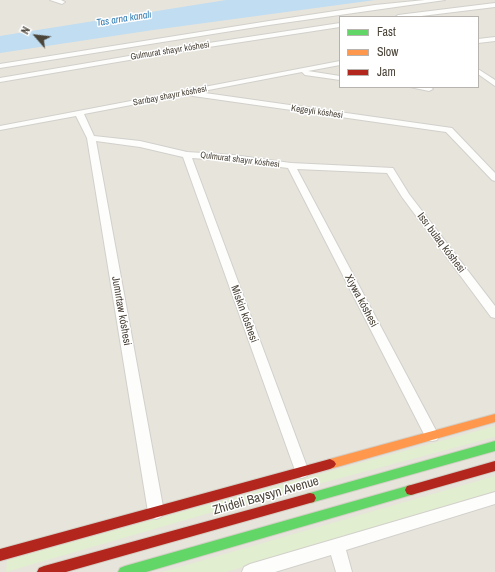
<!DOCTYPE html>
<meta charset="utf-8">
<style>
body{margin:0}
#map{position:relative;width:495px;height:572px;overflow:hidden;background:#f4f2ee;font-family:"Archivo Narrow",sans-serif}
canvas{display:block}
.legend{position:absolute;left:339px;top:16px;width:140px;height:72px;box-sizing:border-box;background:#fff;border:1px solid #b7b4b0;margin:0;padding:5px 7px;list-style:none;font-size:12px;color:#4b4439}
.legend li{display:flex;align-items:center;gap:8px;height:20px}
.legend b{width:20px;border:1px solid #b7b4b0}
.north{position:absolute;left:16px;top:16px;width:40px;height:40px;-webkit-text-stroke:3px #fff;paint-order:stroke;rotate:298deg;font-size:11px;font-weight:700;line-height:16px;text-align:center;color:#4b4439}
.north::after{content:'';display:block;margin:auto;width:14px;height:18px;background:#4b4439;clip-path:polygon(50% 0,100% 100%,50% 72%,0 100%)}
</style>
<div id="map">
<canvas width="495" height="572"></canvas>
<ul class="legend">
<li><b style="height:5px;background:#63d668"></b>Fast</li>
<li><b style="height:5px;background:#ff974d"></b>Slow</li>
<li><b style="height:5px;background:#b3261e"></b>Jam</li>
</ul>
<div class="north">N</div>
</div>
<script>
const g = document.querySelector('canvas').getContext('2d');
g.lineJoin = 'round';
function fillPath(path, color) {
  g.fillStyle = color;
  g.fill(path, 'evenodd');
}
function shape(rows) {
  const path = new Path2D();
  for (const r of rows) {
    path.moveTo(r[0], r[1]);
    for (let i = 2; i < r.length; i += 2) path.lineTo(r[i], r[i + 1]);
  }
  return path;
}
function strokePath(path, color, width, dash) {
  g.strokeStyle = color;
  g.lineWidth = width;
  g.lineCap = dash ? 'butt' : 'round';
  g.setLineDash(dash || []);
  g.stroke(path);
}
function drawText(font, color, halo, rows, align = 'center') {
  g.font = font + ' "Archivo Narrow",sans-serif';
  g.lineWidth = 3;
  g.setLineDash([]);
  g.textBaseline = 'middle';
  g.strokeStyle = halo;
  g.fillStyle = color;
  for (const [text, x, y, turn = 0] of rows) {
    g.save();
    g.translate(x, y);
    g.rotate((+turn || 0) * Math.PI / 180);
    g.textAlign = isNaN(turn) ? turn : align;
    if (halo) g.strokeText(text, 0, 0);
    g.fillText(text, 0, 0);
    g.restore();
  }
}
const residential = shape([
 [0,0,495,0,495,572,0,572],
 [340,17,478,17,478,87,340,87]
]);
const green = shape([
 [495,426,495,437,213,512,6,572,7,560],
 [495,476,495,493,226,572,162,572]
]);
const water = shape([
 [226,0,375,0,153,30,0,53,0,36]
]);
const street = shape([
 [50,0,61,0,65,2,62,4,50,0],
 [425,0,445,0,269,25,0,68,0,64,269,21,375,5,425,0],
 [495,3,495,7,413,17,395,17,398,15,495,3],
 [340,23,340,27,176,52,0,82,0,78,176,48,340,23],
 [495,37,495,41,478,43,478,39,495,37],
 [340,61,340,65,308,71,340,76,340,80,305,75,302,72,198,92,452,128,495,173,495,181,492,180,446,132,193,96,189,94,84,114,94,136,140,141,187,152,233,155,291,163,393,168,409,194,495,306,495,318,491,317,402,197,387,173,297,169,439,436,437,440,432,441,427,440,288,168,233,161,192,158,309,472,307,476,302,478,297,476,183,157,140,147,96,141,164,512,161,517,156,519,151,517,148,512,87,138,76,116,0,130,0,126,340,61],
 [478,69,495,80,495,86,478,74,478,69],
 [410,87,430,87,433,89,429,91,410,87],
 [495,492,495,504,346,550,352,572,336,572,331,555,275,572,242,572,244,567,250,564,495,492]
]);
const fast = shape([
 [495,441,495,451,310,503,306,502,304,498,306,494,310,493,495,441],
 [411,485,415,486,417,490,415,494,411,495,146,572,118,572,120,568,125,566,411,485]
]);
const slow = shape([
 [495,414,495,422,330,469,326,467,324,464,326,461,330,459,495,414]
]);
const jam = shape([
 [330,459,334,461,336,464,334,467,330,469,0,561,0,549,330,459],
 [495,461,495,471,411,495,407,494,405,490,407,486,411,485,495,461],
 [310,493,314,494,316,498,314,502,310,503,66,572,37,572,39,568,44,566,310,493]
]);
const farStreetnames = [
 ["Gulmurat shayır kóshesi",170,51,-9],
 ["Sarıbay shayır kóshesi",170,96,-11],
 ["Kegeyli kóshesi",317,112,8],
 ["Qulmurat shayır kóshesi",240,160,7]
];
const farWaternames = [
 ["Tas arna kanalı",124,19,-9]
];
const streetNames = [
 ["Issı bulaq kóshesi",441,243,53],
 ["Xiywa kóshesi",361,301,62],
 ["Jumırtaw kóshesi",121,311,80],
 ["Miskin kóshesi",244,314,70]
];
const nearStreetnames = [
 ["Zhideli Baysyn Avenue",266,496,-16]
];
fillPath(residential, '#e7e4dc');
fillPath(green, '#e1eecf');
fillPath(water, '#c0ddf1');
strokePath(street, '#d2d0cb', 2);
strokePath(fast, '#d3cfc5', 2);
strokePath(slow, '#d3cfc5', 2);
strokePath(jam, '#d3cfc5', 2);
fillPath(street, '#fdfdfc');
fillPath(fast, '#63d668');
fillPath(slow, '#ff974d');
fillPath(jam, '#b3261e');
drawText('9px', '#4b4439', '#fff', farStreetnames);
drawText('italic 10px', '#2e7ab2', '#fff', farWaternames);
drawText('11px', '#4b4439', '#fff', streetNames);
drawText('13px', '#4b4439', '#fff', nearStreetnames);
</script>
